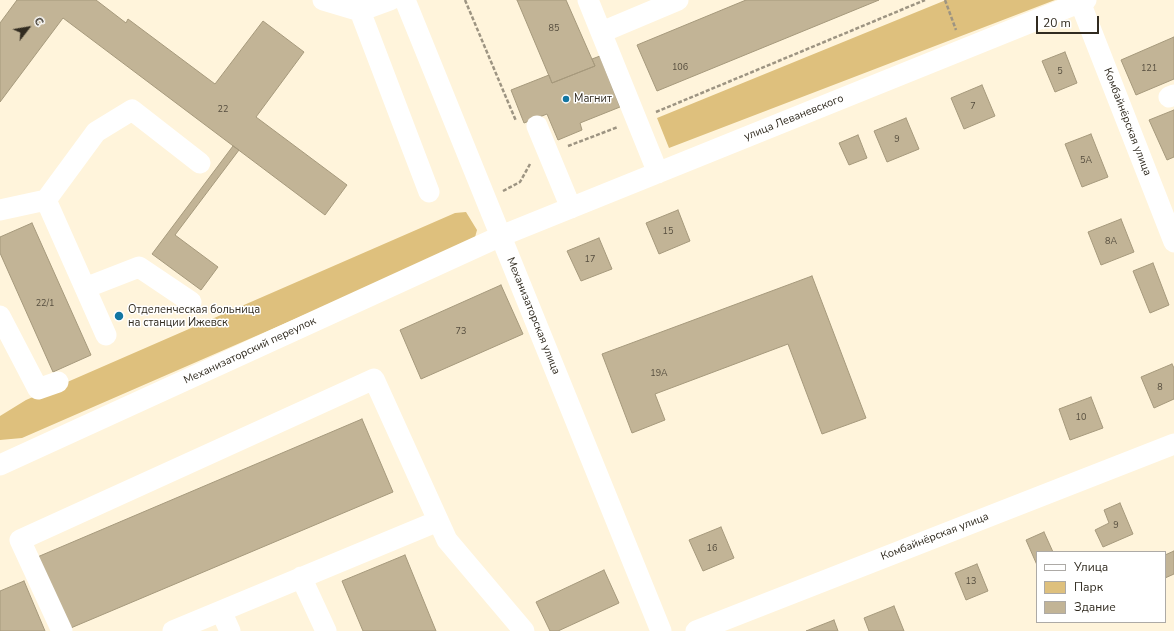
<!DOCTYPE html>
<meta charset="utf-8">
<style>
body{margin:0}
#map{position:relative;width:1174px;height:631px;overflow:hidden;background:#fff4db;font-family:"Nunito Sans",sans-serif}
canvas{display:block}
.legend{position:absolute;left:1036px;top:551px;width:130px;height:72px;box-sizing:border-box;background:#fff;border:1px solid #adaaa6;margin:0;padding:5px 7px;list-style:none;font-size:12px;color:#312b20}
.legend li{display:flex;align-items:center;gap:8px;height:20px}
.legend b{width:20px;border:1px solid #adaaa6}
.north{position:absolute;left:8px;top:8px;width:40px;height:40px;-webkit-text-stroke:3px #fff;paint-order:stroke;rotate:59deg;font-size:11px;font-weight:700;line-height:16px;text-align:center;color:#312b20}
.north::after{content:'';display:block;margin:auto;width:14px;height:18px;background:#312b20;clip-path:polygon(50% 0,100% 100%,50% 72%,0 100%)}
.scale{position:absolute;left:1036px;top:16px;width:63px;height:18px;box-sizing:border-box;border:2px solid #312b20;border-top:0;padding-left:5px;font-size:12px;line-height:14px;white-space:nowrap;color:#312b20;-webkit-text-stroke:3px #fff;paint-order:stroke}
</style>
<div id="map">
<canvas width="1174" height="631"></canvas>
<ul class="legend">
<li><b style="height:5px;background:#fff"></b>Улица</li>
<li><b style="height:11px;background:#dec07d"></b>Парк</li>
<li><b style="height:11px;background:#c2b496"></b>Здание</li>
</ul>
<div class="north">С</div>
<div class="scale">20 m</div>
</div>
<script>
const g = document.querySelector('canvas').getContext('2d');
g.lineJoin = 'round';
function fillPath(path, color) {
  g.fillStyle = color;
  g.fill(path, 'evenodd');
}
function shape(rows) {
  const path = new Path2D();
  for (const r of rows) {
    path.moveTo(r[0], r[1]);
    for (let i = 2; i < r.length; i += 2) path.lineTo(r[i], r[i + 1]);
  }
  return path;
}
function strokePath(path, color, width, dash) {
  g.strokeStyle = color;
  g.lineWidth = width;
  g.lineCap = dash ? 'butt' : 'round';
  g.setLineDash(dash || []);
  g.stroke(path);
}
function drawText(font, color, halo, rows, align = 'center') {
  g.font = font + ' "Nunito Sans",sans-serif';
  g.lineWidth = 3;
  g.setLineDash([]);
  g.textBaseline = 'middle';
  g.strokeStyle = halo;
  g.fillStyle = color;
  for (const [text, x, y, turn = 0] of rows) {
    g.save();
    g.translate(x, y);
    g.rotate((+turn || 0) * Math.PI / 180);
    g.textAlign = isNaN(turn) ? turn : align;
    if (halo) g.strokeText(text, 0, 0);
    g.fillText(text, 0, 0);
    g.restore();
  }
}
const green = shape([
 [946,0,1055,0,669,148,657,118],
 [466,212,477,230,474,241,22,438,0,440,0,416,26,400,455,213]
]);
const building = shape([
 [17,0,96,0,126,23,128,19,215,84,263,21,304,52,256,117,347,185,325,215,63,18,0,102,0,23,17,0],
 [517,0,566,0,595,66,552,83,517,0],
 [746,0,879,0,657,91,637,45,746,0],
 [1174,37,1174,79,1136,95,1121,60,1174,37],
 [1065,52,1077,83,1055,92,1042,61,1065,52],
 [600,56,620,107,580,123,582,130,558,140,547,114,524,123,511,90,549,75,552,83,595,66,592,59,600,56],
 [982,85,995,116,964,129,951,98,982,85],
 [1174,110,1174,157,1167,160,1149,120,1174,110],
 [906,118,919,149,887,162,874,131,906,118],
 [1091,134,1108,177,1082,187,1065,144,1091,134],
 [858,135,867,158,849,165,839,143,858,135],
 [233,146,239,150,175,235,218,267,201,290,152,254,233,146],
 [678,210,690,241,659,254,646,223,678,210],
 [1121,219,1134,252,1101,265,1088,232,1121,219],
 [32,223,91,355,53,372,0,253,0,237,32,223],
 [599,238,612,269,581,281,567,251,599,238],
 [1153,263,1169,305,1150,313,1133,271,1153,263],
 [812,276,866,418,822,434,788,344,655,394,665,420,632,433,602,354,812,276],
 [501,285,523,334,421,379,400,330,501,285],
 [1172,364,1174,368,1174,399,1154,408,1141,377,1172,364],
 [1091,397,1103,428,1070,440,1059,409,1091,397],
 [362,419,393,492,66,630,35,558,362,419],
 [1120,503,1133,534,1103,547,1095,530,1109,523,1104,510,1120,503],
 [721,527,734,558,703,571,689,540,721,527],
 [1044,532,1053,552,1037,552,1037,565,1026,540,1044,532],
 [1174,551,1174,574,1165,578,1165,555,1174,551],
 [405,555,436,631,363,631,342,581,405,555],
 [977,564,988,591,966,600,955,573,977,564],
 [604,570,619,603,558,631,550,631,536,602,604,570],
 [24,581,45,631,0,631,0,591,24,581],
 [894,606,904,631,869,631,864,618,894,606],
 [834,620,838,631,806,631,834,620]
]);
const path = shape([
 [465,0,516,121],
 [945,0,956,30],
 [656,112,925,0],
 [568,146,618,127],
 [503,191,520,182,530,164]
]);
const minor = shape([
 [323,0,360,11,390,0],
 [405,0,661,631],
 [588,0,658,173],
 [1080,2,1174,242],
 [360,11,429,192],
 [602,32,678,0],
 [1169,97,1174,95],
 [537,126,571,208],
 [46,200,96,132,132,110,200,163],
 [0,210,46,200,106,335],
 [85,288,139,267,191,302],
 [0,316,38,389,58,382],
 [0,465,501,236,1086,0],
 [301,577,326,631],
 [221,611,230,631],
 [62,631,20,540,374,379,447,540,524,631],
 [173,631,438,521],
 [696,631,1174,444]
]);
const markers = [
 [566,99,4,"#1376a2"],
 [119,316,5,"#1376a2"]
];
const numberNames = [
 ["85",554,29],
 ["106",680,68],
 ["121",1149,69],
 ["5",1060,72],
 ["7",973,107],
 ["22",223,110],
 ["9",897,140],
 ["5А",1086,161],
 ["15",668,232],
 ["8А",1111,242],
 ["17",590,260],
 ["22/1",45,304],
 ["73",461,332],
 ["19А",659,374],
 ["8",1160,388],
 ["10",1081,418],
 ["9",1116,526],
 ["16",712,549],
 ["13",971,582]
];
const poiNames = [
 ["Магнит",574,99],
 ["Отделенческая больница",128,310],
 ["на станции Ижевск",128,323]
];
const streetNames = [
 ["улица Леваневского",794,118,-22],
 ["Комбайнёрская улица",1127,122,69],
 ["Механизаторская улица",533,316,68],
 ["Механизаторский переулок",250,351,-25],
 ["Комбайнёрская улица",935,537,-21]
];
fillPath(green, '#dec07d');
fillPath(building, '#c2b496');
strokePath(building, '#a6997c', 1);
strokePath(path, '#9d9482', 2.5, [4, 2]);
strokePath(minor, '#fff', 21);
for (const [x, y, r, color] of markers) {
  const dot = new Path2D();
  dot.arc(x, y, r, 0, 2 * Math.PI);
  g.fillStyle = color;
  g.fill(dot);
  strokePath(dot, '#fff', 1.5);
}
drawText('9px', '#554d3e', null, numberNames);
drawText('11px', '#312b20', '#fff', poiNames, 'left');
drawText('11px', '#312b20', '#fff', streetNames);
</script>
